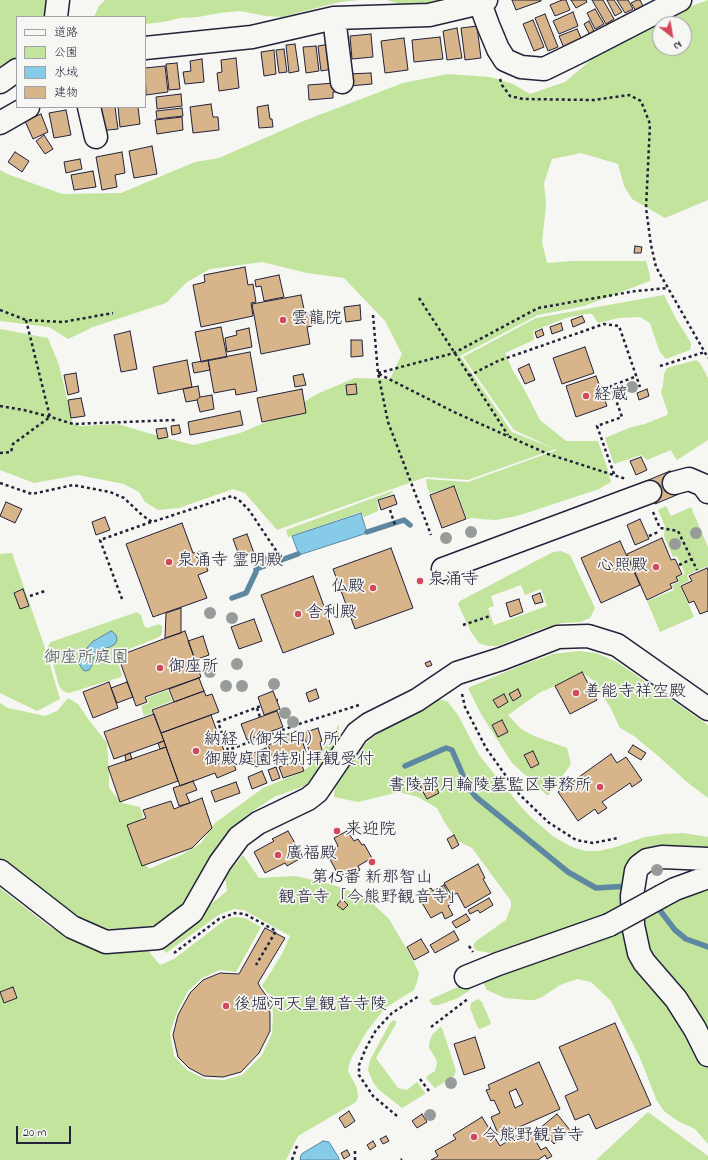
<!DOCTYPE html>
<meta charset="utf-8">
<style>
body{margin:0}
#map{position:relative;width:708px;height:1160px;overflow:hidden;background:#f6f6f2;font-family:"Indie Flower","Klee One",sans-serif}
canvas{display:block}
.legend{position:absolute;left:16px;top:16px;width:130px;height:92px;box-sizing:border-box;background:#f6f6f2;border:1px solid #a1a1a9;margin:0;padding:5px 7px;list-style:none;font-size:12px;color:#22223b}
.legend li{display:flex;align-items:center;gap:8px;height:20px}
.legend b{width:20px;border:1px solid #a1a1a9}
.north{position:absolute;left:652px;top:16px;width:40px;height:40px;box-sizing:border-box;background:#f6f6f2;border:1px solid #a1a1a9;border-radius:50%;rotate:149deg;font-size:11px;font-weight:700;line-height:16px;text-align:center;color:#22223b}
.north::after{content:'';display:block;margin:auto;width:14px;height:18px;background:#d1495b;clip-path:polygon(50% 0,100% 100%,50% 72%,0 100%)}
.scale{position:absolute;left:16px;top:1126px;width:55px;height:18px;box-sizing:border-box;border:2px solid #22223b;border-top:0;padding-left:5px;font-size:12px;line-height:14px;white-space:nowrap;color:#22223b;-webkit-text-stroke:3px #f6f6f2;paint-order:stroke}
</style>
<div id="map">
<canvas width="708" height="1160"></canvas>
<ul class="legend">
<li><b style="height:5px;background:#f6f6f2"></b>道路</li>
<li><b style="height:11px;background:#c2e49d"></b>公園</li>
<li><b style="height:11px;background:#86cbe7"></b>水域</li>
<li><b style="height:11px;background:#d7b489"></b>建物</li>
</ul>
<div class="north">N</div>
<div class="scale">20 m</div>
</div>
<script>
const g = document.querySelector('canvas').getContext('2d');
g.lineJoin = 'round';
function fillPath(path, color) {
  g.fillStyle = color;
  g.fill(path, 'evenodd');
}
function shape(rows) {
  const path = new Path2D();
  for (const r of rows) {
    path.moveTo(r[0], r[1]);
    for (let i = 2; i < r.length; i += 2) path.lineTo(r[i], r[i + 1]);
  }
  return path;
}
function strokePath(path, color, width, dash) {
  g.strokeStyle = color;
  g.lineWidth = width;
  g.lineCap = dash ? 'butt' : 'round';
  g.setLineDash(dash || []);
  g.stroke(path);
}
function drawText(font, color, halo, rows, align = 'center') {
  g.font = font + ' "Indie Flower","Klee One",sans-serif';
  g.lineWidth = 3.5;
  g.setLineDash([]);
  g.textBaseline = 'middle';
  g.strokeStyle = halo;
  g.fillStyle = color;
  for (const [text, x, y, turn = 0] of rows) {
    g.save();
    g.translate(x, y);
    g.rotate((+turn || 0) * Math.PI / 180);
    g.textAlign = isNaN(turn) ? turn : align;
    if (halo) g.strokeText(text, 0, 0);
    g.fillText(text, 0, 0);
    g.restore();
  }
}
const green = shape([
 [0,0,57,0,54,17,17,17,17,63,0,69],
 [105,0,385,0,359,0,340,2,282,17,266,16,240,11,220,13,198,17,180,18,163,22,145,24,145,17,94,17,99,6],
 [387,0,464,0,439,6,406,6],
 [708,0,708,200,665,218,632,199,624,186,618,164,581,153,552,159,544,183,546,205,542,242,547,263,573,261,646,261,650,276,650,281,584,306,538,315,460,356,512,432,555,449,514,430,463,357,536,318,664,295,676,319,690,341,691,345,690,350,666,359,660,352,657,344,650,323,640,317,619,318,598,323,592,314,585,314,566,318,533,331,534,340,505,353,513,371,523,387,540,420,566,441,598,441,607,467,611,482,599,489,517,516,496,520,481,519,473,518,467,519,455,486,430,493,427,487,426,479,468,482,557,450,555,449,468,480,426,477,277,530,245,493,233,489,179,508,158,510,145,502,139,492,124,484,78,475,34,483,0,470,0,329,48,338,59,365,73,424,81,426,118,424,161,437,194,445,240,433,281,416,317,394,355,378,390,379,402,354,385,321,344,278,307,273,262,262,210,269,187,282,166,303,93,327,68,339,49,327,0,321,0,170,7,174,62,194,121,193,195,162,219,158,306,120,403,83,448,74,490,77,513,84,530,94,565,82,599,53,647,30,694,5],
 [660,24,684,24,684,48,660,48],
 [696,360,700,363,708,378,708,440,677,460,674,456,671,450,647,460,641,455,614,464,605,438,629,428,645,424,667,415,668,413,661,392,663,386,664,374,667,368],
 [392,491,393,493,377,500,378,506,378,511,364,517,361,512,288,537,286,530],
 [666,506,671,516,691,507,708,547,708,566,687,575,689,581,680,585,694,617,660,632,647,601,674,590,672,585,679,582,677,577,685,574,677,556,673,557,664,536,665,526,658,510],
 [561,551,570,555,595,608,590,618,580,622,562,623,541,629,498,646,488,646,479,643,471,632,458,604,460,601,553,552],
 [521,585,525,595,541,589,547,606,494,625,488,608,494,606,491,596],
 [12,553,44,645,60,699,37,711,0,693,0,554],
 [137,612,141,615,144,626,148,628,159,624,162,626,162,634,159,637,117,654,116,656,122,675,121,677,69,693,63,691,59,686,48,646,51,642],
 [579,651,596,653,617,662,708,725,708,798,687,782,657,755,634,736,620,728,610,707,594,681,583,673,539,693,508,715,521,729,534,736,567,748,571,764,548,796,512,763,481,714,468,688,522,665,553,654],
 [168,690,172,701,151,709,152,713,144,716,141,706,149,703,147,698],
 [68,698,78,704,91,723,107,743,109,771,109,788,122,803,140,807,143,816,132,832,138,856,149,869,183,854,201,843,215,823,263,788,304,771,319,755,332,738,339,724,339,736,327,765,310,784,274,797,247,815,216,851,190,892,169,922,147,933,124,937,73,919,0,861,0,703,8,708,45,716,57,711],
 [436,699,447,701,458,715,479,755,523,809,533,819,554,837,572,847,585,851,599,851,616,847,645,837,665,834,683,833,708,837,708,853,652,853,629,888,619,911,496,954,479,951,476,950,473,946,476,941,506,920,511,907,511,901,472,848,458,841,445,823,437,808,418,797,399,792,358,802,334,797,335,776,366,743,395,720],
 [243,855,259,878,295,876,331,884,366,897,389,919,412,958,419,973,417,982,414,990,390,1005,385,1008,367,1031,352,1057,349,1065,348,1071,357,1088,358,1097,356,1102,298,1136,286,1160,0,1160,0,888,50,927,103,953,146,948,160,965,174,959,225,920,234,917,245,918,261,927,236,972,220,970,202,978,188,991,177,1012,170,1033,174,1056,187,1070,205,1079,224,1080,242,1075,262,1055,272,1033,273,1014,271,997,262,986,282,954,290,936,244,910,234,909,220,914,166,953,160,946,227,891,225,876],
 [708,883,708,1144,695,1129,676,1120,664,1111,657,1101,640,1058,611,1001,591,982,577,979,560,985,542,997,535,1000,527,1000,505,998,487,990,483,982],
 [469,982,472,986,469,991,456,999,438,1005,433,1005,429,1001,431,999],
 [478,999,482,1002,491,1023,489,1025,480,1029,478,1028,470,1008,471,1003],
 [394,1020,396,1021,396,1024,376,1058,398,1088,407,1090,417,1082,418,1083,425,1093,425,1094,402,1108,378,1089,373,1082,368,1070,370,1060,390,1023],
 [440,1027,442,1028,456,1071,454,1076,435,1088,426,1078,427,1076,435,1071,437,1063,436,1059,429,1048,429,1043,432,1035],
 [648,1112,708,1156,708,1160,596,1160]
]);
const water = shape([
 [361,513,367,533,299,555,292,536,361,513],
 [111,631,113,632,116,635,117,640,115,644,110,647,102,649,95,652,91,667,89,670,85,671,83,670,78,662,78,659,92,642,111,631],
 [323,1141,329,1142,339,1158,339,1160,300,1160,301,1155,303,1153,323,1141]
]);
const stream = shape([
 [367,532,404,520,410,525],
 [232,598,246,593,256,572,256,569,298,554],
 [405,766,446,748,452,750,468,787,476,797,568,872,596,888,629,886],
 [655,904,675,930,686,939,708,947]
]);
const building = shape([
 [512,0,541,0,541,1,516,10,512,0],
 [562,0,566,0,570,10,555,16,550,5,562,0],
 [571,0,586,0,587,2,576,8,571,0],
 [592,0,603,0,614,19,606,24,592,0],
 [607,0,614,0,622,12,615,16,607,0],
 [617,0,628,0,633,9,625,13,617,0],
 [637,0,640,0,643,6,636,11,631,3,637,0],
 [595,9,604,24,595,29,587,13,595,9],
 [573,12,578,26,559,34,553,21,573,12],
 [545,14,558,47,548,51,535,18,545,14],
 [533,20,544,47,534,51,523,24,533,20],
 [589,21,595,33,590,35,584,24,589,21],
 [477,26,481,58,465,60,461,28,477,26],
 [457,28,462,58,447,60,443,31,457,28],
 [577,29,582,40,564,48,559,36,577,29],
 [371,34,373,57,352,59,350,36,371,34],
 [440,37,443,59,414,62,412,40,440,37],
 [404,38,408,70,385,73,381,41,404,38],
 [295,44,299,71,289,73,286,45,295,44],
 [330,44,333,69,321,71,318,46,330,44],
 [316,46,319,71,306,73,303,47,316,46],
 [284,49,287,72,279,73,276,50,284,49],
 [274,50,276,74,264,76,261,52,274,50],
 [236,58,239,88,219,91,217,73,222,72,221,60,236,58],
 [202,59,204,82,185,84,183,72,191,71,190,61,202,59],
 [177,63,180,89,169,90,166,64,177,63],
 [165,66,168,92,146,95,145,68,165,66],
 [371,73,372,84,349,86,348,74,371,73],
 [335,83,336,92,333,92,333,98,309,100,308,85,335,83],
 [181,94,182,106,157,109,156,97,181,94],
 [211,104,213,117,218,117,219,130,193,133,190,107,211,104],
 [268,105,270,119,272,119,273,127,259,128,257,107,268,105],
 [97,107,115,107,118,129,99,131,97,107],
 [118,107,138,107,140,124,120,127,118,107],
 [182,108,183,116,157,119,156,111,182,108],
 [66,110,71,135,54,138,49,113,66,110],
 [41,114,48,132,33,139,25,121,41,114],
 [182,117,183,130,157,134,155,120,182,117],
 [44,135,53,149,45,154,36,141,44,135],
 [152,146,157,174,134,178,129,151,152,146],
 [15,152,29,161,22,172,8,162,15,152],
 [122,152,125,173,115,175,117,187,102,190,96,157,122,152],
 [80,159,82,169,66,173,64,162,80,159],
 [93,171,96,187,74,190,71,175,93,171],
 [635,246,642,247,641,253,634,253,635,246],
 [245,267,248,285,253,284,256,302,251,303,253,316,201,327,193,285,205,282,204,275,245,267],
 [279,275,284,297,264,301,261,286,256,287,255,280,279,275],
 [301,295,305,314,310,313,312,326,307,327,310,344,261,354,252,304,301,295],
 [360,305,361,320,346,322,344,307,360,305],
 [582,316,585,322,573,327,571,320,582,316],
 [561,323,563,330,552,334,550,327,561,323],
 [221,327,227,357,201,362,195,332,221,327],
 [249,328,252,347,227,352,225,338,237,335,236,331,249,328],
 [542,329,544,335,537,338,535,332,542,329],
 [130,331,137,369,121,372,114,335,130,331],
 [351,340,362,340,363,356,351,357,351,340],
 [585,347,594,373,562,384,553,358,585,347],
 [250,352,257,391,236,395,235,389,214,393,208,360,250,352],
 [187,360,192,387,158,394,153,367,187,360],
 [208,360,210,370,194,373,192,363,208,360],
 [529,364,535,380,525,384,518,369,529,364],
 [76,373,79,392,68,395,64,375,76,373],
 [303,374,306,385,295,387,293,376,303,374],
 [596,376,607,406,576,417,566,386,596,376],
 [356,384,357,394,347,395,346,385,356,384],
 [198,386,200,397,197,400,186,402,183,389,198,386],
 [302,389,306,413,262,422,257,398,302,389],
 [647,389,649,396,639,400,637,393,647,389],
 [212,395,214,409,200,412,197,400,200,397,212,395],
 [81,398,85,416,71,418,68,400,81,398],
 [240,411,243,425,190,435,188,422,240,411],
 [179,425,181,433,172,435,171,426,179,425],
 [166,428,168,437,158,439,156,429,166,428],
 [641,457,647,470,636,475,630,461,641,457],
 [670,471,679,494,655,504,646,481,670,471],
 [454,486,466,519,442,528,430,495,454,486],
 [394,495,397,504,381,510,378,500,394,495],
 [6,502,22,509,15,523,0,516,6,502],
 [105,517,110,530,96,535,92,522,105,517],
 [640,519,649,539,635,545,627,525,640,519],
 [182,523,193,553,201,551,208,571,198,575,207,598,153,617,126,544,182,523],
 [247,534,254,553,240,558,233,539,247,534],
 [662,538,671,560,675,559,682,574,676,577,678,581,670,584,672,588,647,600,627,554,662,538],
 [620,541,640,585,601,603,581,558,620,541],
 [391,548,413,608,355,629,333,569,391,548],
 [707,568,708,571,708,611,700,614,694,601,689,603,681,586,692,581,689,576,707,568],
 [313,576,334,634,283,653,261,595,313,576],
 [23,589,29,606,20,609,14,593,23,589],
 [540,593,543,602,535,604,532,596,540,593],
 [519,599,523,612,510,617,506,603,519,599],
 [181,608,181,633,165,638,166,613,181,608],
 [254,619,262,641,239,649,231,627,254,619],
 [185,631,201,677,145,697,147,702,136,706,118,656,185,631],
 [203,636,209,655,195,660,188,641,203,636],
 [430,661,432,665,427,667,425,663,430,661],
 [582,672,597,700,570,714,555,686,582,672],
 [199,678,204,691,174,702,169,689,199,678],
 [109,682,118,708,93,718,83,692,109,682],
 [127,682,133,697,117,703,111,688,127,682],
 [316,689,319,698,309,702,306,693,316,689],
 [518,689,521,696,513,701,509,694,518,689],
 [204,691,206,696,212,694,219,712,161,733,152,710,204,691],
 [273,691,280,709,264,715,258,697,273,691],
 [504,694,508,702,498,708,493,700,504,694],
 [277,711,283,727,247,740,241,724,277,711],
 [154,714,164,741,114,759,104,732,154,714],
 [211,715,226,756,231,755,236,770,217,778,215,773,180,786,161,733,211,715],
 [502,720,508,732,498,737,492,725,502,720],
 [318,728,322,741,320,742,322,750,312,759,303,733,318,728],
 [291,733,292,737,300,734,306,752,275,764,268,745,279,741,277,738,291,733],
 [164,741,166,747,160,749,158,743,164,741],
 [633,745,646,753,641,760,628,752,633,745],
 [166,747,178,781,120,802,108,767,166,747],
 [266,748,271,762,256,767,251,754,266,748],
 [533,751,539,764,531,768,524,755,533,751],
 [130,753,132,759,126,761,125,755,130,753],
 [611,754,617,763,626,757,642,780,632,787,630,783,602,802,607,808,598,814,595,809,578,821,558,792,611,754],
 [300,760,304,771,283,778,279,767,300,760],
 [276,767,280,778,272,781,268,770,276,767],
 [262,771,267,783,252,789,248,777,262,771],
 [432,779,439,793,427,799,420,786,432,779],
 [193,781,197,790,186,794,190,803,179,806,173,788,193,781],
 [236,782,240,793,215,802,211,791,236,782],
 [202,798,212,828,192,848,142,866,127,825,146,818,143,810,171,801,174,809,202,798],
 [288,831,303,857,287,866,285,863,265,873,254,852,274,841,272,839,288,831],
 [347,831,354,841,358,839,362,845,364,844,372,858,358,866,360,870,350,875,348,872,339,876,326,852,338,846,334,838,347,831],
 [454,835,459,845,452,849,447,839,454,835],
 [478,864,485,878,483,879,491,893,465,908,457,893,452,896,444,883,478,864],
 [444,885,453,903,448,906,453,915,445,919,442,912,431,918,418,896,431,888,433,891,444,885],
 [489,898,493,905,480,913,478,910,470,914,468,910,489,898],
 [342,899,348,905,343,910,337,905,342,899],
 [466,914,470,920,456,928,452,922,466,914],
 [265,928,285,938,258,983,260,987,268,998,270,1014,270,1031,259,1053,241,1072,223,1077,204,1076,189,1068,178,1057,173,1035,178,1015,190,993,203,980,220,973,239,974,265,928],
 [454,931,459,940,435,953,430,945,454,931],
 [421,939,429,952,414,960,407,947,421,939],
 [13,987,17,998,4,1003,0,992,13,987],
 [615,1023,651,1105,596,1129,589,1114,575,1120,565,1096,578,1090,559,1047,615,1023],
 [475,1037,485,1068,464,1075,454,1044,475,1037],
 [539,1062,560,1109,499,1136,491,1117,500,1113,494,1100,491,1101,486,1090,490,1089,488,1085,539,1062],
 [516,1089,523,1104,515,1108,509,1092,516,1089],
 [349,1111,355,1121,345,1128,339,1118,349,1111],
 [422,1114,427,1122,417,1128,412,1121,422,1114],
 [557,1114,570,1130,554,1144,540,1128,557,1114],
 [482,1117,500,1146,528,1128,541,1150,546,1147,552,1156,547,1159,545,1155,538,1160,431,1160,438,1156,435,1151,456,1139,453,1135,482,1117],
 [386,1136,389,1141,383,1144,380,1139,386,1136],
 [373,1141,376,1146,370,1150,367,1145,373,1141],
 [347,1150,350,1155,344,1159,341,1153,347,1150]
]);
const path = shape([
 [500,79,502,85,510,96,523,99,594,100,629,95,641,101,650,124,646,208,651,245,656,267,708,358],
 [419,298,508,435],
 [0,310,26,320],
 [373,315,378,373,388,422,431,535],
 [660,366,705,352],
 [378,373,454,353,538,308,636,291,668,288],
 [379,374,456,413,548,454,626,479],
 [469,376,482,369,498,361,604,324,619,326,640,387],
 [0,406,24,410,54,418,73,424,175,420],
 [0,453,11,452,13,444,50,417,26,320,63,322,113,313],
 [614,474,597,426,622,417,611,386,637,376],
 [0,483,32,494,73,485,110,492,124,498,142,515,152,522,232,496,240,501,249,510,279,555,282,564],
 [390,510,395,525],
 [653,512,660,528,678,531,697,570],
 [649,536,658,532],
 [679,565,692,559],
 [30,596,45,591],
 [122,599,100,540,151,522],
 [463,625,490,616],
 [462,694,465,707,486,748,519,794,548,822,576,840,593,843,618,838],
 [277,700,278,700],
 [257,708,260,717],
 [225,742,228,750,296,725,359,705],
 [222,743,225,742,218,722,261,706],
 [469,946,473,952],
 [174,953,219,919,235,913,245,914,276,931,256,965],
 [431,1027,469,998],
 [420,1079,429,1091],
 [397,1116,373,1096,359,1075,359,1065,366,1048,376,1030,392,1013,419,996],
 [355,1151,355,1160],
 [292,1160,298,1143],
 [401,1160,402,1159]
]);
const minor = shape([
 [482,0,480,3,488,25,498,49,505,60,521,67,544,69,583,50,680,0],
 [56,17,58,0],
 [334,18,342,82],
 [145,48,252,37,334,18,429,15,480,3,486,0],
 [0,82,17,70],
 [89,107,96,137],
 [0,123,28,107],
 [674,483,689,479,703,485,708,492],
 [443,569,650,492],
 [708,859,662,857,647,860,639,866,636,871,632,896,633,925,639,953,644,962,676,999,695,1029,708,1055],
 [0,871,72,927,106,942,158,938,192,912,220,863,239,837,258,823,308,799,317,792,357,733,369,724,417,700,457,673,501,659,558,637,588,636,617,645,708,709],
 [662,896,675,889,708,877],
 [466,977,498,964,609,925]
]);
const minorBridge = shape([
 [609,925,662,896]
]);
const trees = [
 [632,387],
 [471,532],
 [696,533],
 [446,538],
 [675,544],
 [263,561],
 [210,613],
 [232,618],
 [237,664],
 [210,672],
 [274,684],
 [226,686],
 [242,686],
 [285,713],
 [293,722],
 [657,870],
 [451,1083],
 [430,1115]
];
const markers = [
 [283,320,4,"#d1495b"],
 [586,396,4,"#d1495b"],
 [169,562,4,"#d1495b"],
 [656,567,4,"#d1495b"],
 [420,581,4,"#d1495b"],
 [373,588,4,"#d1495b"],
 [298,614,4,"#d1495b"],
 [160,668,4,"#d1495b"],
 [576,693,4,"#d1495b"],
 [196,751,4,"#d1495b"],
 [600,787,4,"#d1495b"],
 [337,831,4,"#d1495b"],
 [278,855,4,"#d1495b"],
 [372,862,4,"#d1495b"],
 [226,1006,4,"#d1495b"],
 [474,1137,4,"#d1495b"]
];
const poiNames = [
 ["雲龍院",291,320],
 ["経蔵",594,396],
 ["泉涌寺 霊明殿",177,562],
 ["心照殿",648,567,"right"],
 ["泉涌寺",428,581],
 ["仏殿",365,588,"right"],
 ["舎利殿",306,614],
 ["御座所",168,668],
 ["善能寺祥空殿",584,693],
 ["納経（御朱印）所",204,741],
 ["御殿庭園特別拝観受付",204,761],
 ["書陵部月輪陵墓監区事務所",592,787,"right"],
 ["来迎院",345,831],
 ["廣福殿",286,855],
 ["第15番 新那智山",372,879,"center"],
 ["観音寺「今熊野観音寺」",372,899,"center"],
 ["後堀河天皇観音寺陵",234,1006],
 ["今熊野観音寺",482,1137]
];
const parkNames = [
 ["御座所庭園",86,659]
];
fillPath(green, '#c2e49d');
fillPath(water, '#86cbe7');
strokePath(water, '#5e87a2', 1);
strokePath(stream, '#5e87a2', 5.5);
fillPath(building, '#d7b489');
strokePath(building, '#22223b', 1);
strokePath(minor, '#22223b', 25);
strokePath(path, '#22223b', 2.5, [3, 3]);
strokePath(minor, '#f6f6f2', 22);
strokePath(minorBridge, '#22223b', 25, []);
strokePath(minorBridge, '#f6f6f2', 22);
g.fillStyle = '#979c9b';
for (const [x, y] of trees) {
  g.beginPath();
  g.arc(x, y, 6, 0, 2 * Math.PI);
  g.fill();
}
for (const [x, y, r, color] of markers) {
  const dot = new Path2D();
  dot.arc(x, y, r, 0, 2 * Math.PI);
  g.fillStyle = color;
  g.fill(dot);
  strokePath(dot, '#f6f6f2', 1.5);
}
drawText('17px', '#22223b', '#f6f6f2', poiNames, 'left');
drawText('17px', '#4a5254', '#f6f6f2', parkNames);
</script>
